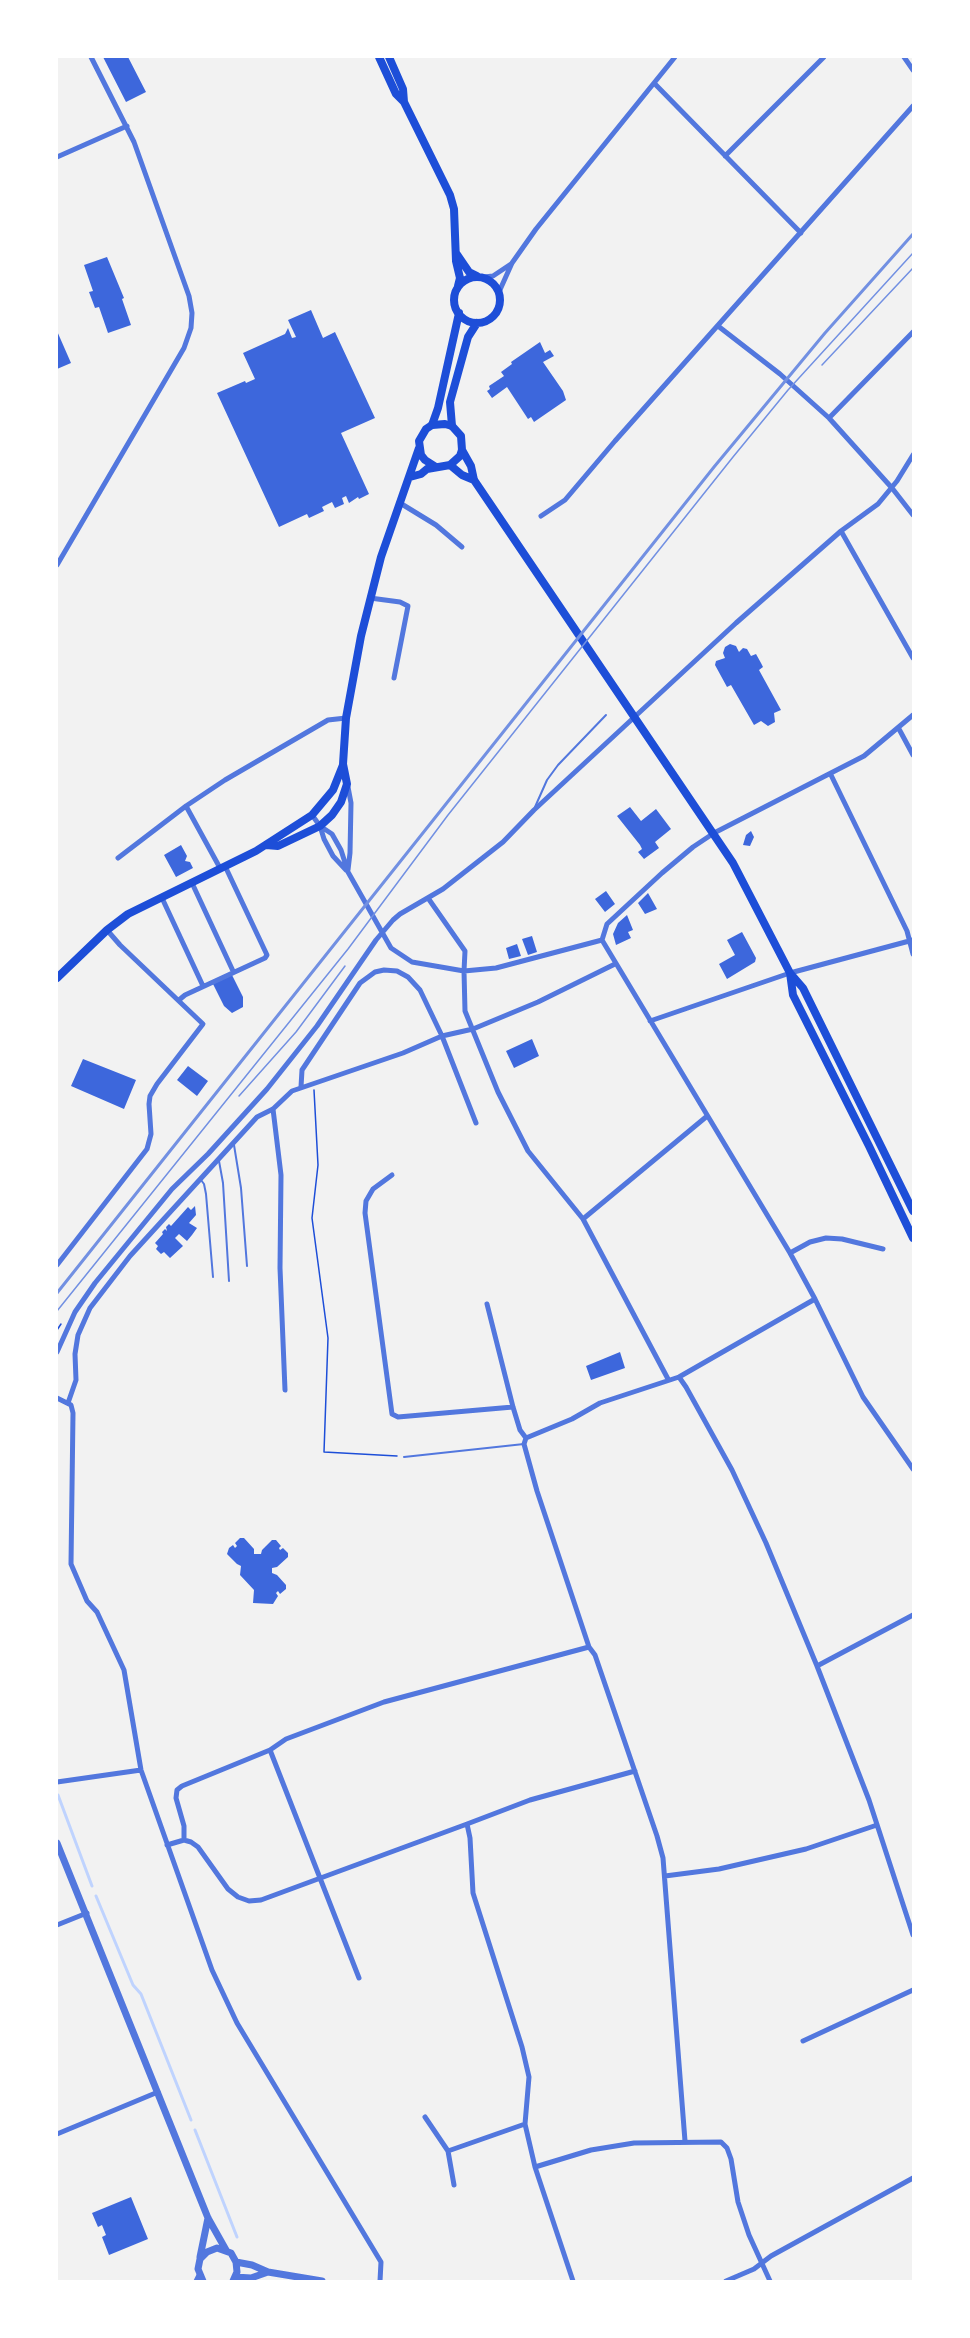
<!DOCTYPE html>
<style>
body{margin:0}
#map{position:relative;width:970px;height:2338px;overflow:hidden;background:#f2f2f2;font-family:Poppins,sans-serif}
canvas{display:block}
.frame{position:absolute;inset:0;border:58px solid #fff;pointer-events:none}
</style>
<div id="map">
<canvas width="970" height="2338"></canvas>
<div class="frame"></div>
</div>
<script>
const g = document.querySelector('canvas').getContext('2d');
g.lineJoin = 'round';
function shape(rows) {
  const path = new Path2D();
  for (const r of rows) {
    if (r.length === 3) {
      path.moveTo(r[0] + r[2], r[1]);
      path.arc(r[0], r[1], r[2], 0, 2 * Math.PI);
      continue;
    }
    path.moveTo(r[0], r[1]);
    for (let i = 2; i < r.length; i += 2) path.lineTo(r[i], r[i + 1]);
  }
  return path;
}
function strokePath(path, color, width, dash) {
  g.strokeStyle = color;
  g.lineWidth = width;
  g.lineCap = dash ? 'butt' : 'round';
  g.setLineDash(dash || []);
  g.stroke(path);
}
function fillPath(path, color) {
  g.fillStyle = color;
  g.fill(path, 'evenodd');
}
const stream = shape([
 [58,1795,92,1886],
 [96,1896,133,1985,141,1994,191,2120],
 [195,2130,237,2237]
]);
const building = shape([
 [103,57,128,57,146,92,126,102],
 [107,257,124,298,122,299,131,325,108,333,99,307,95,308,89,292,93,291,84,265],
 [311,310,323,338,335,332,375,418,341,433,369,494,359,499,358,497,349,503,346,496,342,498,344,504,335,508,332,502,322,507,324,511,309,518,307,514,279,527,217,393,245,381,246,383,255,379,243,353,285,334,288,328,292,338,296,337,288,320],
 [57,331,71,363,57,369],
 [540,342,545,353,550,350,554,356,543,362,563,391,566,400,534,422,531,417,528,419,507,387,492,398,487,391,490,389,489,386,504,376,501,372,512,364,511,362],
 [730,644,736,646,739,652,743,648,747,649,751,656,756,654,761,663,763,667,759,670,781,710,774,713,775,722,768,726,761,721,754,725,731,685,727,687,715,665,716,661,725,658,723,653,725,647],
 [630,807,641,821,656,809,671,829,655,842,659,848,644,859,638,852,642,849,640,845,617,816],
 [751,831,754,837,750,846,743,845,746,835],
 [181,845,187,856,185,861,190,862,193,868,176,877,164,855],
 [606,891,615,904,605,912,595,899],
 [648,893,657,909,645,914,638,903],
 [627,915,633,930,628,932,631,938,616,945,613,934,618,923],
 [742,932,756,958,755,962,727,979,719,964,735,955,727,940],
 [532,936,537,952,528,955,522,939],
 [517,944,521,956,509,959,506,948],
 [232,975,243,997,243,1007,232,1013,224,1006,213,984],
 [532,1039,539,1056,514,1068,506,1051],
 [83,1059,136,1080,124,1109,71,1086],
 [188,1066,208,1081,197,1096,177,1080],
 [195,1206,196,1215,189,1223,197,1228,192,1235,187,1241,179,1234,175,1238,183,1246,170,1258,164,1252,161,1254,156,1249,158,1246,155,1243,163,1234,162,1232,165,1229,167,1231,166,1227,169,1224,171,1226,188,1207,191,1210],
 [620,1352,625,1368,591,1380,586,1366],
 [240,1538,244,1538,254,1549,254,1554,261,1554,262,1550,272,1540,276,1540,281,1546,279,1548,280,1550,283,1548,288,1553,288,1557,277,1567,272,1568,272,1573,277,1575,286,1585,286,1589,280,1594,278,1591,276,1593,278,1596,273,1604,253,1603,254,1590,240,1575,241,1566,237,1564,227,1554,229,1548,233,1545,235,1548,237,1546,235,1543],
 [131,2197,148,2239,109,2255,102,2237,106,2235,102,2225,98,2227,92,2213]
]);
const path = shape([
 [314,1090,318,1165,312,1218,328,1338,324,1452,397,1456],
 [57,1330,61,1324]
]);
const service = shape([
 [535,807,547,780,558,765,606,715],
 [234,1145,241,1188,247,1266],
 [219,1161,223,1183,229,1281],
 [201,1180,204,1184,206,1194,213,1277],
 [404,1457,524,1444]
]);
const minor = shape([
 [904,57,913,70],
 [654,83,801,233],
 [725,156,824,57],
 [57,157,127,126],
 [484,277,493,276,511,264],
 [499,292,512,263,536,229,675,57],
 [718,326,780,374,829,418,892,488,913,515],
 [829,418,913,332],
 [400,503,436,525,462,547],
 [541,516,565,500,615,441,913,106],
 [841,531,913,658],
 [57,565,184,348,191,328,192,313,189,296,134,142,91,57],
 [370,598,400,602,408,606,394,678],
 [899,729,913,755],
 [831,775,907,931,913,954],
 [186,806,220,868],
 [312,815,320,826,332,834,341,850,348,872,391,948,412,962,464,971,465,1011,498,1092,528,1151,583,1219,668,1379],
 [320,826,324,839,333,856,346,870],
 [118,858,186,806,225,780,328,720,346,718],
 [348,870,350,853,351,803,348,787],
 [192,883,233,971],
 [162,898,203,986],
 [428,898,465,951,464,971,496,968,602,940],
 [602,940,790,1253,815,1299,863,1397,913,1469],
 [602,940,607,924,662,873,693,847,714,833,864,756,913,715],
 [179,1000,185,995,265,958,267,955,225,866],
 [650,1021,790,973,913,940],
 [301,1087,302,1070,360,983,375,972,384,970,397,971,408,977,420,990,442,1036,476,1123],
 [273,1109,281,1175,280,1268,285,1390],
 [392,1175,373,1189,366,1201,365,1213,392,1414,398,1417,513,1407],
 [583,1219,706,1117],
 [790,1253,810,1242,826,1238,842,1239,883,1249],
 [57,1265,147,1149,151,1134,149,1104,150,1096,157,1084,203,1024,120,945,107,930],
 [487,1304,513,1407,520,1430,526,1438],
 [57,1352,75,1312,95,1283,172,1189,208,1154,267,1089,317,1026,376,940,393,920,400,914,443,889,503,842,534,810,736,623,841,531,878,504,897,481,913,455],
 [679,1377,686,1387,732,1470,766,1543,817,1666,869,1800,913,1935],
 [57,1398,71,1405,73,1413,71,1564,87,1601,97,1612,124,1670,141,1770,212,1970,237,2023,381,2262,380,2281],
 [68,1403,76,1380,75,1354,78,1335,90,1308,130,1256,257,1117,273,1109,292,1091,403,1053,442,1036,473,1029,538,1002,615,964],
 [526,1438,524,1444,537,1491,589,1647,595,1655,657,1836,663,1858,685,2141],
 [526,1438,572,1419,600,1403,679,1377,815,1299],
 [817,1666,913,1615],
 [270,1750,359,1978],
 [57,1782,141,1770],
 [184,1840,184,1826,176,1798,177,1790,182,1786,270,1750,286,1739,384,1702,589,1647],
 [167,1845,184,1840,191,1842,198,1847,228,1889,238,1897,249,1901,261,1900,467,1824],
 [665,1876,719,1869,806,1849,877,1825],
 [57,1925,87,1913],
 [803,2041,913,1990],
 [425,2117,448,2151,454,2185],
 [57,2134,158,2092],
 [448,2151,525,2124],
 [535,2167,591,2150,634,2143,721,2142,727,2148,731,2159,738,2202,749,2235,770,2281],
 [196,2281,199,2275],
 [573,2281,535,2167,525,2124,529,2077,522,2047,473,1893,470,1838,467,1824,530,1800,635,1771],
 [726,2281,754,2269,771,2256,913,2178]
]);
const tertiary = shape([
 [57,1843,208,2218,226,2250],
 [200,2257,208,2218],
 [236,2262,252,2265,268,2272,322,2281],
 [235,2277,251,2278,268,2272],
 [203,2281,198,2269,200,2259,207,2252,217,2248,231,2253,236,2262,237,2272,233,2281]
]);
const secondary = shape([
 [379,57,396,94,404,102,450,195,454,209,456,261,460,278,458,286],
 [389,57,403,89,404,102],
 [456,253,469,272,477,276],
 [477,300,23],
 [432,425,438,408,459,313],
 [452,426,450,402,468,337,477,323]
]);
const primary = shape([
 [462,450,471,466,474,480,733,863,790,973,803,988,913,1211],
 [450,465,462,475,474,480],
 [410,477,421,474,427,469,450,465,460,456,462,450,461,436,452,426,445,424,432,425,426,429,419,441,421,455,425,460,436,467],
 [266,845,278,846,320,826,332,815,341,802,347,784,343,764,346,718,361,636,381,557,419,448],
 [790,973,793,995,869,1146,913,1238],
 [57,978,107,930,128,914,256,851,312,815,333,790,343,765]
]);
const tram = shape([
 [822,365,913,268],
 [239,1096,296,1032,345,966],
 [57,1311,348,949,448,815,733,457,788,390,913,253]
]);
const rail = shape([
 [57,1293,714,467,825,333,913,234]
]);
strokePath(stream, '#bfd3fe', 3);
fillPath(building, '#3d67dc');
strokePath(path, '#1d4ed8', 1.5);
strokePath(service, '#5277de', 2);
strokePath(minor, '#5277de', 5);
strokePath(tertiary, '#5277de', 7);
strokePath(secondary, '#1d4ed8', 8);
strokePath(primary, '#1d4ed8', 8);
strokePath(tram, '#7290e2', 1.5);
strokePath(rail, '#7290e2', 3);
</script>
